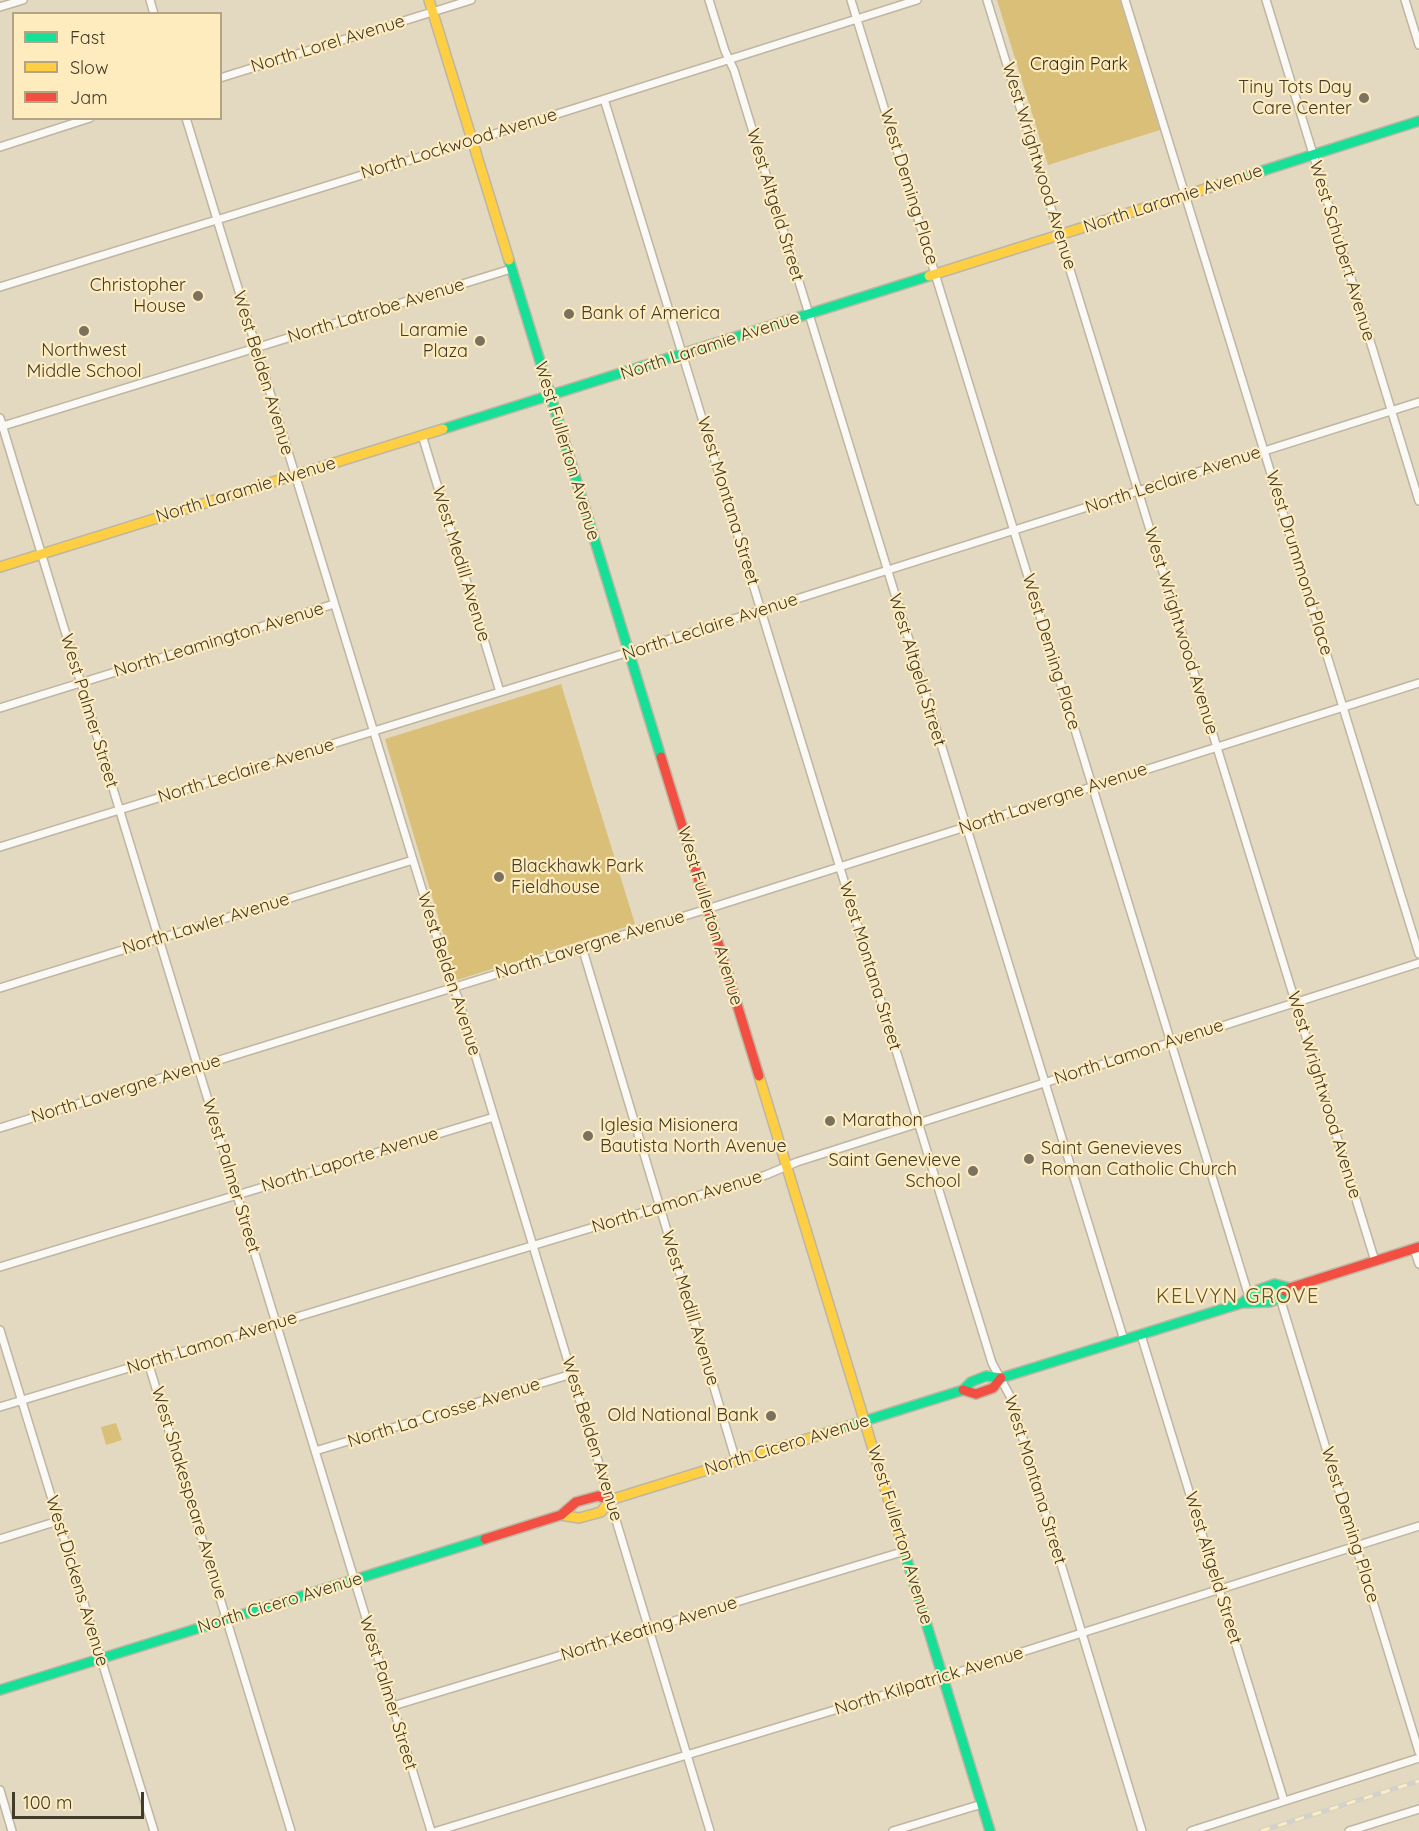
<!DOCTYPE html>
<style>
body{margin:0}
#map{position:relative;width:1419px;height:1831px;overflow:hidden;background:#e3d9c0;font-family:Quicksand,sans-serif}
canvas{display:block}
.legend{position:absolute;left:12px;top:12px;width:210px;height:108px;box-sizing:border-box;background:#feecbf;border:2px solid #b3a583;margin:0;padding:8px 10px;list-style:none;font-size:18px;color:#423b29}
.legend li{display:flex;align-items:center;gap:12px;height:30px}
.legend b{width:30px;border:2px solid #b3a583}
.scale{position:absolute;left:12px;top:1792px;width:132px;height:27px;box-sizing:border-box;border:3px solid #423b29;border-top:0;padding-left:8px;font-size:18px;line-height:21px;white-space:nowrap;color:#423b29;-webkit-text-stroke:4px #feecbf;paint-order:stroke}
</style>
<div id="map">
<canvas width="1419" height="1831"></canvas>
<ul class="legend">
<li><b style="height:8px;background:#16e098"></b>Fast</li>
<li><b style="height:8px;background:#ffcf43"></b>Slow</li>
<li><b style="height:8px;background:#f24e42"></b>Jam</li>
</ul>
<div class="scale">100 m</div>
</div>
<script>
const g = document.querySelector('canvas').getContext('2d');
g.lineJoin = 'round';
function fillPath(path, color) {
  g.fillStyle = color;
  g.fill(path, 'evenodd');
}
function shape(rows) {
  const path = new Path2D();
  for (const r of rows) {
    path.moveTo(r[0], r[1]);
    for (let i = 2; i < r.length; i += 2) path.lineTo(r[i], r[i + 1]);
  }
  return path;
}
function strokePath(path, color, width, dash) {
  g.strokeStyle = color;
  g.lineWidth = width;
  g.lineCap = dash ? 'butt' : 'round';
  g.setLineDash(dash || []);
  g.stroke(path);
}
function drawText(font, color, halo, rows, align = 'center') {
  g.font = font + ' Quicksand,sans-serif';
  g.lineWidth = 4.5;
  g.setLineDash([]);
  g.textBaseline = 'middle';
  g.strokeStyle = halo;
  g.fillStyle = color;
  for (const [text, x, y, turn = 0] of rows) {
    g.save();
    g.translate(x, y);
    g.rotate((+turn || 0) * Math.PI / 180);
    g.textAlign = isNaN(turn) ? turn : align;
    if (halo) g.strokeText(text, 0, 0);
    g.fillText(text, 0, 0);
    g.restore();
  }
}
const green = shape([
 [997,0,1120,0,1160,130,1048,165],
 [561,684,635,924,457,980,385,739],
 [116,1423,122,1440,106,1445,101,1427]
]);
const street = shape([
 [150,0,154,14],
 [709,0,725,51,734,70,1124,1340],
 [851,0,1250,1300],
 [987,0,1375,1261],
 [1125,0,1419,954],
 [1266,0,1419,501],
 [1405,0,1419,45],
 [0,7,23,0],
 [220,78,471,0],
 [604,99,992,1363,1010,1396,1142,1831],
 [186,118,413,860,449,977,458,998,710,1831],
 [0,147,90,118],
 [0,287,472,141,917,0],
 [0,418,431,1831],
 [0,427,511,269],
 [422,435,500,692],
 [0,708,334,604],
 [0,847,629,652,1419,402],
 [582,947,736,1461],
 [0,988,413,860],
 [0,1128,707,909,1419,683],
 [1414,1249,1419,1264],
 [0,1267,494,1117],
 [1280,1298,1419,1752],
 [0,1330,154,1831],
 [1141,1335,1284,1801],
 [148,1362,291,1831],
 [0,1407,766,1175,797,1162,1419,963],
 [315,1451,572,1374],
 [0,1539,58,1521],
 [393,1706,905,1551],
 [0,1790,12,1831],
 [437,1831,943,1677,1419,1526],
 [893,1831,982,1804],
 [1191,1831,1419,1758],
 [1349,1831,1419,1809]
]);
const fast = shape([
 [1243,177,1419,121],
 [509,260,661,757],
 [443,429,929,276],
 [1242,1303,1258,1290,1275,1284,1290,1288],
 [823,1434,963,1390,971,1382,986,1376,1001,1378,1242,1303,1270,1302,1280,1298,1286,1292],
 [902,1544,990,1831],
 [0,1690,485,1539]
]);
const slow = shape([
 [429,0,509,260],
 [929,276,1243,177],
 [0,567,443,429],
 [759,1076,902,1544],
 [561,1515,579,1518,601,1512,610,1500,823,1434]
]);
const jam = shape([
 [661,757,759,1076],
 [1286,1292,1290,1288,1419,1247],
 [963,1390,976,1394,993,1388,1001,1378],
 [485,1539,561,1515,576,1502,598,1496,610,1500]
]);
const rail = shape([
 [1261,1831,1419,1781]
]);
const markers = [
 [1364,98,6,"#7a725e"],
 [198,296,6,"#7a725e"],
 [569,314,6,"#7a725e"],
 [84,331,6,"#7a725e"],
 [480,341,6,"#7a725e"],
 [499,877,6,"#7a725e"],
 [830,1121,6,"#7a725e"],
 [588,1136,6,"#7a725e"],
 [1029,1159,6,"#7a725e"],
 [973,1171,6,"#7a725e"],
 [771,1416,6,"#7a725e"]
];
const streetNames = [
 ["North Lorel Avenue",328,44,-17],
 ["North Lockwood Avenue",459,144,-17],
 ["West Wrightwood Avenue",1039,166,73],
 ["West Deming Place",909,187,73],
 ["North Laramie Avenue",1173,199,-18],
 ["West Altgeld Street",775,205,73],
 ["West Schubert Avenue",1342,251,73],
 ["North Latrobe Avenue",376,311,-17],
 ["North Laramie Avenue",710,346,-18],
 ["West Belden Avenue",263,373,73],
 ["West Fullerton Avenue",567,451,73],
 ["North Leclaire Avenue",1173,480,-18],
 ["North Laramie Avenue",246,490,-17],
 ["West Montana Street",728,501,73],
 ["West Drummond Place",1299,563,73],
 ["West Medill Avenue",461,564,73],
 ["North Leclaire Avenue",710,627,-18],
 ["West Wrightwood Avenue",1181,631,73],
 ["North Leamington Avenue",219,640,-17],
 ["West Deming Place",1051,652,73],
 ["West Altgeld Street",917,670,73],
 ["West Palmer Street",89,711,73],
 ["North Leclaire Avenue",246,771,-17],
 ["North Lavergne Avenue",1053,799,-18],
 ["West Fullerton Avenue",710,916,73],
 ["North Lawler Avenue",206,924,-17],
 ["North Lavergne Avenue",590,945,-17],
 ["West Montana Street",870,966,73],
 ["West Belden Avenue",449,974,72],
 ["North Lamon Avenue",1139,1052,-18],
 ["North Lavergne Avenue",126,1089,-17],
 ["West Wrightwood Avenue",1324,1095,73],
 ["North Laporte Avenue",350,1160,-17],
 ["West Palmer Street",231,1176,73],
 ["North Lamon Avenue",677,1202,-17],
 ["West Medill Avenue",690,1308,73],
 ["North Lamon Avenue",212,1343,-17],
 ["North La Crosse Avenue",444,1413,-17],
 ["West Belden Avenue",592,1439,73],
 ["North Cicero Avenue",787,1445,-17],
 ["West Montana Street",1035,1480,73],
 ["West Shakespeare Avenue",189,1493,73],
 ["West Deming Place",1350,1525,73],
 ["West Fullerton Avenue",900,1535,73],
 ["West Altgeld Street",1213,1568,73],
 ["West Dickens Avenue",77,1581,73],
 ["North Cicero Avenue",280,1603,-17],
 ["North Keating Avenue",649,1629,-17],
 ["North Kilpatrick Avenue",929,1681,-17],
 ["West Palmer Street",388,1693,73]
];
const parkNames = [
 ["Cragin Park",1079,65]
];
const poiNames = [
 ["Tiny Tots Day",1352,88],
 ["Care Center",1352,109],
 ["Christopher",186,286],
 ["House",186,307],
 ["Bank of America",581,314,"left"],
 ["Laramie",468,331],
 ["Plaza",468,352],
 ["Northwest",84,351,"center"],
 ["Middle School",84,372,"center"],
 ["Blackhawk Park",511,867,"left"],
 ["Fieldhouse",511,888,"left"],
 ["Marathon",842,1121,"left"],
 ["Iglesia Misionera",600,1126,"left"],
 ["Bautista North Avenue",600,1147,"left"],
 ["Saint Genevieves",1041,1149,"left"],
 ["Roman Catholic Church",1041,1170,"left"],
 ["Saint Genevieve",961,1161],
 ["School",961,1182],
 ["Old National Bank",759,1416]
];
const neighbourhoodNames = [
 ["KELVYN GROVE",1238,1297]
];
fillPath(green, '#d9bf78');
strokePath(street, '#beb6a2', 10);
strokePath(fast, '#beb6a2', 12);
strokePath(slow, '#beb6a2', 12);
strokePath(jam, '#beb6a2', 12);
strokePath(street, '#fbf9f6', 7);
strokePath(fast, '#16e098', 9);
strokePath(slow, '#ffcf43', 9);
strokePath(jam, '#f24e42', 9);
strokePath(rail, '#d4d1ca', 5);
strokePath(rail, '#feecbf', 3, [9]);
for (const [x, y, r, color] of markers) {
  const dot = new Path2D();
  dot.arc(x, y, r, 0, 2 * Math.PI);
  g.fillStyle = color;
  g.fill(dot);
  strokePath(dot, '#feecbf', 2);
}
drawText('18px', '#423b29', '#feecbf', streetNames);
drawText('18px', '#372e17', '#feecbf', parkNames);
drawText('18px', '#423b29', '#feecbf', poiNames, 'right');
g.letterSpacing = '1.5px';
drawText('20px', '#63532b', '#feecbf', neighbourhoodNames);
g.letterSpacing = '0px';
</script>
